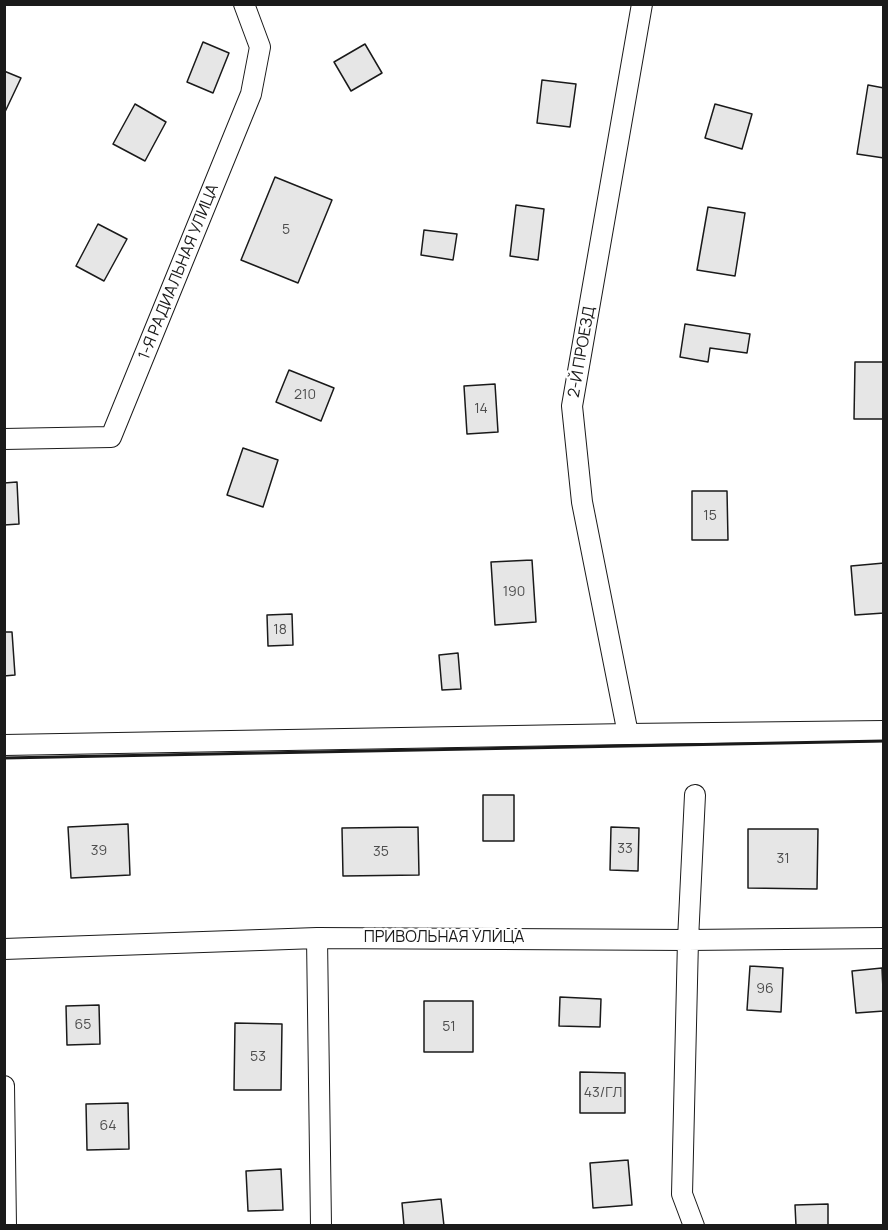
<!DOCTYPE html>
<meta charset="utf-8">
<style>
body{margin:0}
#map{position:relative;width:888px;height:1230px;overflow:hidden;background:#fff;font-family:Manrope,sans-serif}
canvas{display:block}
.frame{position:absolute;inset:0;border:6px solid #1a1a1a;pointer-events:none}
</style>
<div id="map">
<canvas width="888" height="1230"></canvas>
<div class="frame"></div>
</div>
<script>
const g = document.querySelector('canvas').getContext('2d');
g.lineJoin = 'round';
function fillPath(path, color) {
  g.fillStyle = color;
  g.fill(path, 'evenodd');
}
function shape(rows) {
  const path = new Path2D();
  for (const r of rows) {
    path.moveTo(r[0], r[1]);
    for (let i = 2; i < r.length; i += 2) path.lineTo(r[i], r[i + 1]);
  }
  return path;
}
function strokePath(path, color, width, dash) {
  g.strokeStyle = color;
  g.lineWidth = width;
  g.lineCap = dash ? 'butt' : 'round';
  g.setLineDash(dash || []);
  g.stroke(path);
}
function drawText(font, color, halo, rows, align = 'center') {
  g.font = font + ' Manrope,sans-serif';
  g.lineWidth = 4.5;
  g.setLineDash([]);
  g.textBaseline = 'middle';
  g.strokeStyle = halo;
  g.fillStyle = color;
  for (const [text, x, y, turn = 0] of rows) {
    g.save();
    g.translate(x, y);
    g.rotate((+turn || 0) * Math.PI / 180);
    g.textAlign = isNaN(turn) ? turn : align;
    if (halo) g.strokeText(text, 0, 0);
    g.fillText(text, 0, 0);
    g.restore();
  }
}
const building = shape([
 [203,42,229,53,213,93,187,82,203,42],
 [365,44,382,73,351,91,334,62,365,44],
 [4,71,21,78,4,114,4,71],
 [542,80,576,84,570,127,537,123,542,80],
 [868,85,884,88,884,158,857,154,868,85],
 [135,104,166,122,145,161,113,144,135,104],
 [715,104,752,114,742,149,705,138,715,104],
 [275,177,332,200,298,283,241,260,275,177],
 [516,205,544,209,538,260,510,256,516,205],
 [708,207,745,213,735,276,697,270,708,207],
 [98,224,127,239,104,281,76,266,98,224],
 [424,230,457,234,453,260,421,255,424,230],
 [685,324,750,334,747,353,710,348,708,362,680,357,685,324],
 [855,362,884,362,884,419,854,419,855,362],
 [289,370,334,388,321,421,276,402,289,370],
 [495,384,498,432,467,434,464,386,495,384],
 [243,448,278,460,263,507,227,495,243,448],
 [17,482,19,524,4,525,4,483,17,482],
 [692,491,727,491,728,540,692,540,692,491],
 [532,560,536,622,495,625,491,562,532,560],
 [884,563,884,613,855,615,851,566,884,563],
 [292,614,293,645,268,646,267,615,292,614],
 [4,632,12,632,15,675,4,676,4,632],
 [458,653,461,689,442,690,439,655,458,653],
 [483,795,514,795,514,841,483,841,483,795],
 [128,824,130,875,71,878,68,827,128,824],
 [418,827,419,875,343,876,342,828,418,827],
 [611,827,639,828,638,871,610,870,611,827],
 [748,829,818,829,817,889,748,888,748,829],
 [750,966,783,968,781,1012,747,1010,750,966],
 [882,968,884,1011,856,1013,852,971,882,968],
 [560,997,601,999,600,1027,559,1026,560,997],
 [424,1001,473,1001,473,1052,424,1052,424,1001],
 [99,1005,100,1044,67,1045,66,1006,99,1005],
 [235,1023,282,1024,281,1090,234,1090,235,1023],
 [580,1072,625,1073,625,1113,580,1113,580,1072],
 [128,1103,129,1149,87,1150,86,1104,128,1103],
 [628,1160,632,1205,593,1208,590,1163,628,1160],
 [281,1169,283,1210,248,1211,246,1171,281,1169],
 [441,1199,444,1226,404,1226,402,1203,441,1199],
 [828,1204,828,1226,796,1226,795,1205,828,1204]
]);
const street = shape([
 [4,439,111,437,251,94,260,47,244,4],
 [628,734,582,502,572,406,642,4],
 [4,745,628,734,884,731],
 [317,938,321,1226],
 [4,949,317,938,688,940,884,938],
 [4,1086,6,1226],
 [694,1226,682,1194,688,940,695,795]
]);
const wall = shape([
 [4,758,884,741]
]);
const numberNames = [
 ["5",286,230],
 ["210",305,395],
 ["14",481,409],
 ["15",710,516],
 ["190",514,592],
 ["18",280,630],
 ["33",625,849],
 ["39",99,851],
 ["35",381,852],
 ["31",783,859],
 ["96",765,989],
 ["65",83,1025],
 ["51",449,1027],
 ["53",258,1057],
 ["43/ГЛ",603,1093],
 ["64",108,1126]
];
const streetNames = [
 ["1-Я РАДИАЛЬНАЯ УЛИЦА",179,272,-68],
 ["2-Й ПРОЕЗД",582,352,-80],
 ["ПРИВОЛЬНАЯ УЛИЦА",444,938]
];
fillPath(building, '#e6e6e6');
strokePath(building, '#1a1a1a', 1.5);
strokePath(street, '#1a1a1a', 22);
strokePath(street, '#fff', 20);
strokePath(wall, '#1a1a1a', 3);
drawText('14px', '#4d4d4d', null, numberNames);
drawText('16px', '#1a1a1a', '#fff', streetNames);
</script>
